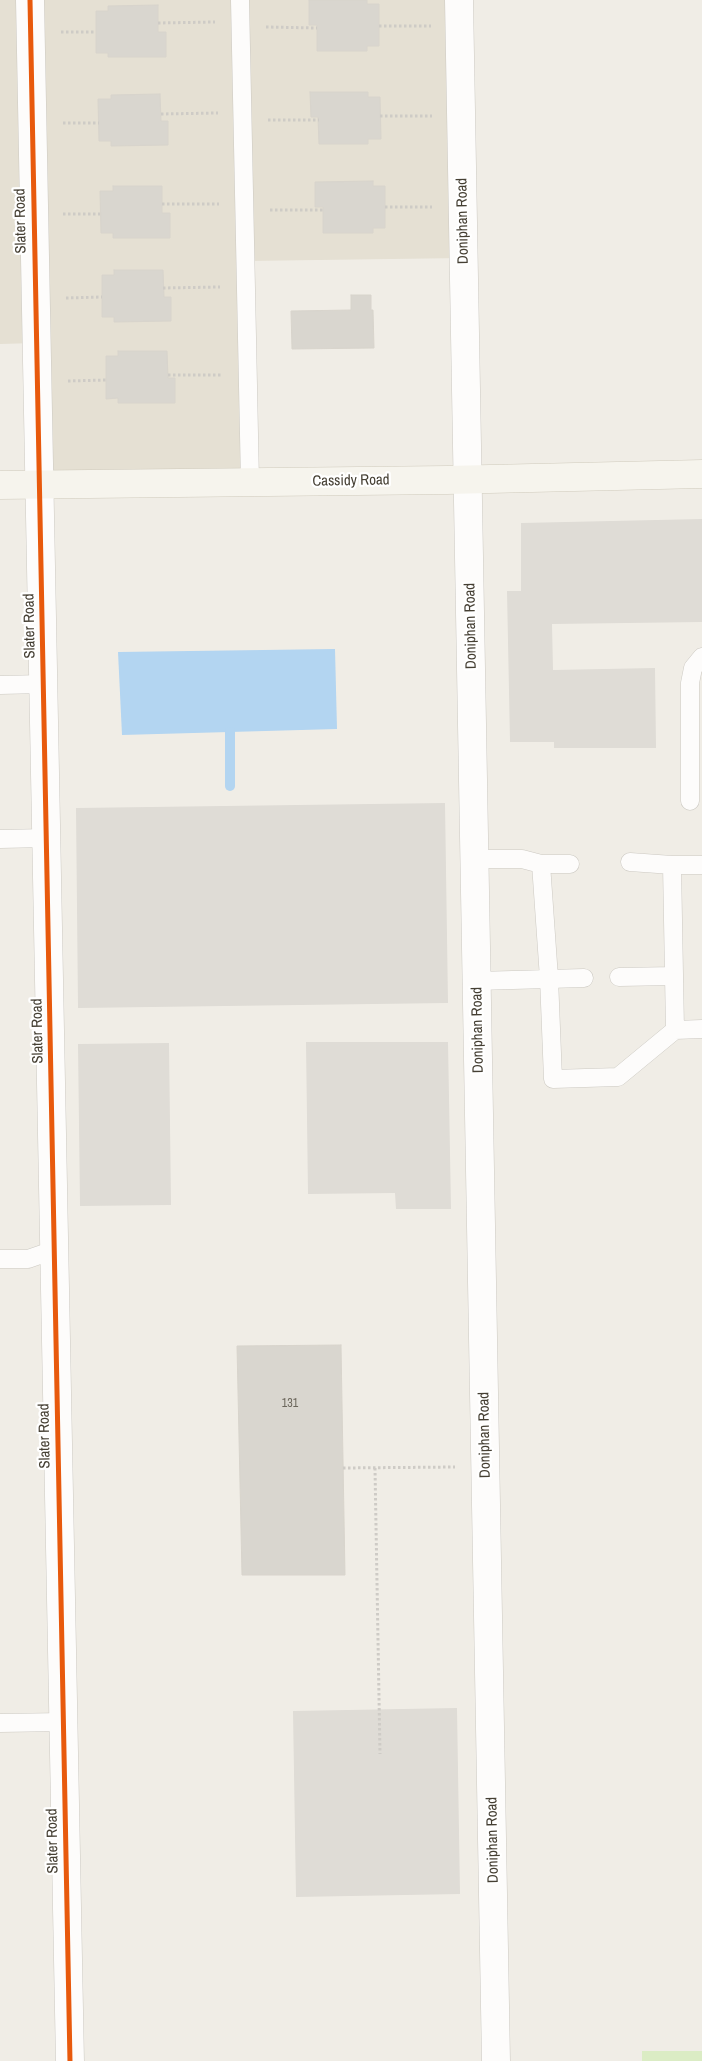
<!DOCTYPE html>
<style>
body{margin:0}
canvas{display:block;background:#f0ede6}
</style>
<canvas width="702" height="2061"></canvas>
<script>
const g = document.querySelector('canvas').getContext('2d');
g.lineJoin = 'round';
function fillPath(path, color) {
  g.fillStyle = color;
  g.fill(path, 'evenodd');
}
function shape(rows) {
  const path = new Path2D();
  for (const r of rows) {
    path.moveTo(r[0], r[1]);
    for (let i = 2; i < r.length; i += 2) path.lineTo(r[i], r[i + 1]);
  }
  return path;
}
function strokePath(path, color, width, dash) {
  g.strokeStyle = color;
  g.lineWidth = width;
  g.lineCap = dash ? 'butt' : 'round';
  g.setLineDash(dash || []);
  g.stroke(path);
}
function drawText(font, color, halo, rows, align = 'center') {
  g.font = font + ' "Archivo Narrow",sans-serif';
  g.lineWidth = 4.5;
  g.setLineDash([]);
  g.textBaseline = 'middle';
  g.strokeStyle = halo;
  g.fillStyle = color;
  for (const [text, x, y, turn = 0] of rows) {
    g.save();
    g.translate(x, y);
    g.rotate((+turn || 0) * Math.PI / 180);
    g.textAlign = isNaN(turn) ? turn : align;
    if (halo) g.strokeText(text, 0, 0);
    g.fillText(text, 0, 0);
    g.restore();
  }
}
const residential = shape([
 [0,0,459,0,464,258,246,261,250,482,39,485,36,343,0,344]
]);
const green = shape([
 [642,2051,702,2051,702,2061,642,2061]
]);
const parking = shape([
 [702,519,702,622,552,624,553,670,655,668,656,748,554,748,554,742,510,742,507,591,521,591,521,523],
 [445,803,448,1003,78,1008,76,808],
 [306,1042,448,1042,451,1209,396,1209,395,1193,308,1194],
 [169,1043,171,1205,80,1206,78,1044],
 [457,1708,460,1894,296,1897,293,1711]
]);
const water = shape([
 [335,649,337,729,122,735,118,652]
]);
const stream = shape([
 [230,732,230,786]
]);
const building = shape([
 [309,0,367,0,367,4,379,4,379,46,367,46,367,51,317,51,317,25,309,25,309,0],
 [158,5,158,32,166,32,166,57,108,57,108,53,96,53,96,11,108,11,108,6,158,5],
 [310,92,368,92,368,97,380,97,381,139,368,139,368,144,319,144,318,117,311,117,310,92],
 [160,94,161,121,168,121,168,145,111,146,111,141,99,141,98,99,111,99,111,95,160,94],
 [373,181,373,186,385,186,385,228,373,228,373,233,323,233,323,207,315,207,315,182,373,181],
 [113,186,162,186,162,213,170,213,170,238,113,238,113,233,101,233,100,191,113,191,113,186],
 [114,270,163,270,164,297,171,297,171,321,114,322,114,317,102,317,102,275,114,275,114,270],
 [351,295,371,295,371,310,373,310,374,348,292,349,291,311,351,310,351,295],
 [118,351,167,351,168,378,175,378,175,403,118,403,118,398,106,399,106,356,118,356,118,351],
 [341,1345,345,1575,242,1575,237,1346,341,1345]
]);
const path = shape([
 [158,23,215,22],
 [379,26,431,26],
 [266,27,317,28],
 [61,32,96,32],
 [161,114,218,113],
 [380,116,432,116],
 [268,120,319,120],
 [63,123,99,123],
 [162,204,219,204],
 [385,207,432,207],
 [270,210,323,210],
 [63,214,100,214],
 [163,288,220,287],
 [66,298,102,297],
 [168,375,222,375],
 [68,381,106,380],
 [343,1468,455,1467],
 [375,1468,380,1754]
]);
const lane = shape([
 [240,0,250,482],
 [0,685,43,684],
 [690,801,690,683,693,668,702,657],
 [0,839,46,838],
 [475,859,522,859,541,864,549,978,553,1079,618,1077,675,1030,672,865,702,865],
 [630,862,672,865],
 [541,864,570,864],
 [619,977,674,976],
 [477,981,584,978],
 [675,1030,702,1029],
 [0,1259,28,1259,54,1250],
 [0,1723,63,1722]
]);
const street = shape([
 [30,0,70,2061],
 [459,0,496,2061]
]);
const secondary = shape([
 [0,485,447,480,702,474]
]);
const cycleway = shape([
 [30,0,70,2061]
]);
const numberNames = [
 ["131",290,1404]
];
const streetNames = [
 ["Slater Road",21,221,-91],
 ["Doniphan Road",463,221,-91],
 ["Cassidy Road",351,481,-1],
 ["Slater Road",30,626,-91],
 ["Doniphan Road",471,626,-91],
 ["Doniphan Road",478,1030,-91],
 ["Slater Road",38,1031,-91],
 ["Doniphan Road",485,1435,-91],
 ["Slater Road",45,1436,-91],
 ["Doniphan Road",493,1840,-91],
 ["Slater Road",53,1841,-91]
];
fillPath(residential, '#e5e0d3');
fillPath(green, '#dbecc4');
fillPath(parking, '#dfdcd6');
fillPath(water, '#b3d5f1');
strokePath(stream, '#b3d5f1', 10);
fillPath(building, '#d9d6cf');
strokePath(building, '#d8d4cc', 1);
strokePath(lane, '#ccc9c2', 19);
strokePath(street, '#ccc9c2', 29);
strokePath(secondary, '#d0cbbd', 29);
strokePath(path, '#cecbc6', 3, [2.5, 2.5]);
strokePath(lane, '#fdfcfb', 18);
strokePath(street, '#fdfcfb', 28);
strokePath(secondary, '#f6f4ed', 28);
strokePath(cycleway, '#e8590c', 5);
drawText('12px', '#6b665b', null, numberNames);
drawText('15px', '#453f33', '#fff', streetNames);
</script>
